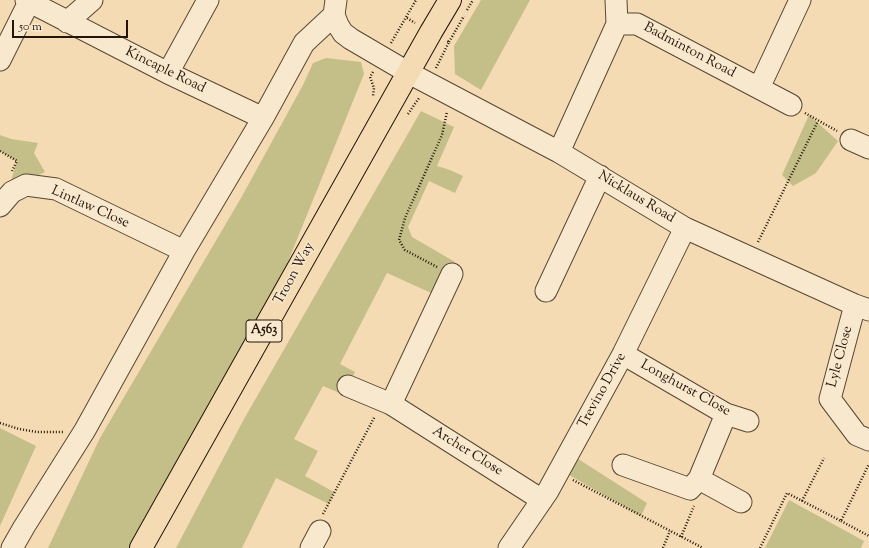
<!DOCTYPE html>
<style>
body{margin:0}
#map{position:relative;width:869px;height:548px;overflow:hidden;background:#f5dbb3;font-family:"Sorts Mill Goudy",serif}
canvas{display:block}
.scale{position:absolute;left:12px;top:20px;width:116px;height:18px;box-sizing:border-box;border:2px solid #221608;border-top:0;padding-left:5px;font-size:12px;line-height:14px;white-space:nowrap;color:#221608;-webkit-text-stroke:3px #f8e8ce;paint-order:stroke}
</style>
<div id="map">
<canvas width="869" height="548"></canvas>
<div class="scale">50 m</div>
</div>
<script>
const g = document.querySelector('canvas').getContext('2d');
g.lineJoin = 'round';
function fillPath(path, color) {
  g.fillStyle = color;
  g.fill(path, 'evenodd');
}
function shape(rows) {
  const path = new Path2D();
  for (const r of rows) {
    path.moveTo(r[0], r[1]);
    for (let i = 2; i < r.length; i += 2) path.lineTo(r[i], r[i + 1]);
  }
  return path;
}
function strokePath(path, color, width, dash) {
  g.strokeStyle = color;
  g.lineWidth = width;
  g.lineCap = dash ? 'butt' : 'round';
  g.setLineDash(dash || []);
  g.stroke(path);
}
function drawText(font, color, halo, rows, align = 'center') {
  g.font = font + ' "Sorts Mill Goudy",serif';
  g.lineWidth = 3;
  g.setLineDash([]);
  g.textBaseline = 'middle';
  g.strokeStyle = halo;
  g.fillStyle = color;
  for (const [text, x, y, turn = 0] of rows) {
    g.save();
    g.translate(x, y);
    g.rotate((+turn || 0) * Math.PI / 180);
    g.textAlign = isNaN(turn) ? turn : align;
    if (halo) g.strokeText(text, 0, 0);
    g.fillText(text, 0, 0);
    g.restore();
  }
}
const green = shape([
 [481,0,530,0,481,90,455,74,454,46],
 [326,58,361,62,364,74,268,311,135,548,48,548,100,438,241,198,303,85,313,63],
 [421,111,454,127,437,166,450,170,463,176,455,193,429,181,408,227,412,237,455,262,440,297,387,273,340,364,355,372,344,395,323,386,294,439,318,451,305,476,334,492,329,504,276,478,242,548,176,548,244,419],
 [809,115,838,141,816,173,793,186,782,175],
 [0,135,11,139,38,143,34,153,45,172,14,186,11,181,17,161,0,151],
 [0,428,36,446,0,526],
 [575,457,647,503,641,516,562,471],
 [789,500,864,541,861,548,765,548]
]);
const path = shape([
 [467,10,473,0],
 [407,18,415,23],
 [449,42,464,16],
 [391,43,416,0],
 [436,68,449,42,446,40],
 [373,72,370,77,374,88,373,96],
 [805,113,837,131],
 [408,114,419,98],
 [0,151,17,161,12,171],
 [758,242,818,121],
 [437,267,405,250,399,240,405,218,442,135,447,112],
 [0,423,19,429,37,432,63,432],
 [573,480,703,548],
 [802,501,824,458],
 [323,514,375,416],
 [841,521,869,536],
 [681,537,694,506],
 [663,548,670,531],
 [760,548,787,493,841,521,869,464]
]);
const minor = shape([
 [26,0,168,73,263,118],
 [336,0,334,15,338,25,343,33,351,39,409,73,559,152,685,228,855,305,869,310],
 [616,0,617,24],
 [67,22,92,0],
 [0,60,29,2],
 [168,73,208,0],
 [759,88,800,0],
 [851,140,869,148],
 [559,152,617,24,637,24,791,105],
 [0,206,12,192,26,185,56,189,184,251],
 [546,291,600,176],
 [855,305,830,399,857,435,869,440],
 [623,354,726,414,748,421],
 [348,386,391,404,542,500],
 [391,404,452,274],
 [726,414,699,479,741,502],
 [623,465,690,489,699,479],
 [12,548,24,527,85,430,184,251,263,118,304,43,334,15],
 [311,548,320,531],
 [509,548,548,491,623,354,685,228]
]);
const highway = shape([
 [141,548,431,32,450,0]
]);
const shields = [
 [264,331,36]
];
const shieldNames = [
 ["A563",264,331]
];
const streetNames = [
 ["Badminton Road",689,51,28],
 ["Kincaple Road",165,71,26],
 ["Nicklaus Road",636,198,31],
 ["Lintlaw Close",90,208,24],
 ["Troon Way",295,274,-61],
 ["Lyle Close",841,357,-75],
 ["Longhurst Close",685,389,29],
 ["Trevino Drive",603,391,-61],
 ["Archer Close",467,452,32]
];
fillPath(green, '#c4be88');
strokePath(minor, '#574733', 23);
strokePath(highway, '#221608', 24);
strokePath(path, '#221608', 2.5, [1, 2]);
strokePath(minor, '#f8e8ce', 21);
strokePath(highway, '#f5dbb3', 22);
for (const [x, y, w] of shields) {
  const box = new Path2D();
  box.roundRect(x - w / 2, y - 11, w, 22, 3);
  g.fillStyle = '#f8e8ce';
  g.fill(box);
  strokePath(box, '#221608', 1);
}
drawText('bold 13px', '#221608', null, shieldNames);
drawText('14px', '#221608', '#f8e8ce', streetNames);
</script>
